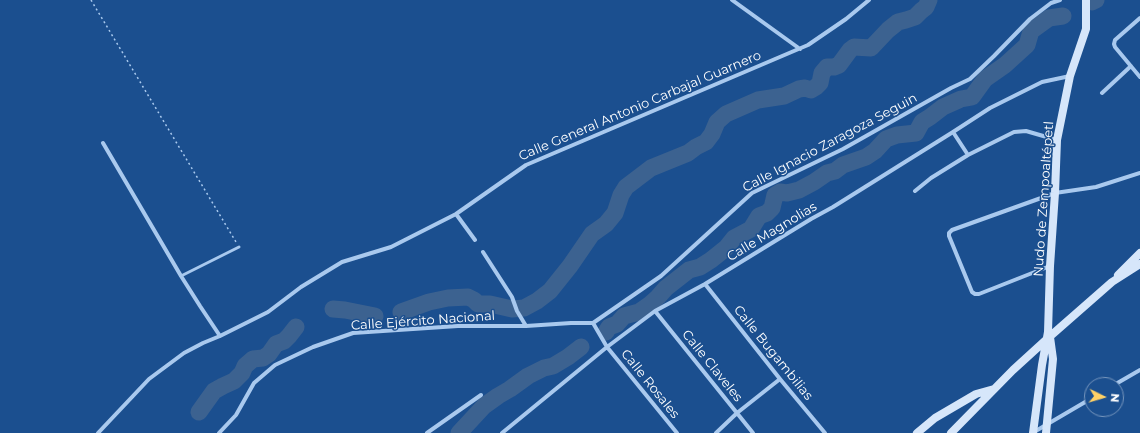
<!DOCTYPE html>
<meta charset="utf-8">
<style>
body{margin:0}
#map{position:relative;width:1140px;height:433px;overflow:hidden;background:#1b4f8f;font-family:Montserrat,sans-serif}
canvas{display:block}
.north{position:absolute;left:1084px;top:377px;width:40px;height:40px;box-sizing:border-box;background:#1b4f8f;border:1px solid #7695bc;border-radius:50%;rotate:95deg;font-size:11px;font-weight:700;line-height:16px;text-align:center;color:#fff}
.north::after{content:'';display:block;margin:auto;width:14px;height:18px;background:#ffd166;clip-path:polygon(50% 0,100% 100%,50% 72%,0 100%)}
</style>
<div id="map">
<canvas width="1140" height="433"></canvas>
<div class="north">N</div>
</div>
<script>
const g = document.querySelector('canvas').getContext('2d');
g.lineJoin = 'round';
function shape(rows) {
  const path = new Path2D();
  for (const r of rows) {
    path.moveTo(r[0], r[1]);
    for (let i = 2; i < r.length; i += 2) path.lineTo(r[i], r[i + 1]);
  }
  return path;
}
function strokePath(path, color, width, dash) {
  g.strokeStyle = color;
  g.lineWidth = width;
  g.lineCap = dash ? 'butt' : 'round';
  g.setLineDash(dash || []);
  g.stroke(path);
}
function drawText(font, color, halo, rows, align = 'center') {
  g.font = font + ' Montserrat,sans-serif';
  g.lineWidth = 3;
  g.setLineDash([]);
  g.textBaseline = 'middle';
  g.strokeStyle = halo;
  g.fillStyle = color;
  for (const [text, x, y, turn = 0] of rows) {
    g.save();
    g.translate(x, y);
    g.rotate((+turn || 0) * Math.PI / 180);
    g.textAlign = isNaN(turn) ? turn : align;
    if (halo) g.strokeText(text, 0, 0);
    g.fillText(text, 0, 0);
    g.restore();
  }
}
const river = shape([
 [1092,2,1096,0],
 [333,309,345,310,375,316],
 [401,312,429,302,448,298,468,297,474,300,478,304,490,304,512,309,524,308,537,301,550,291,570,266,592,234,606,224,615,213,621,195,626,187,651,168,688,153,696,147,706,142,712,134,717,122,726,114,758,100,784,96,799,89,805,88,811,90,816,87,820,83,822,73,827,67,834,67,839,65,850,50,854,47,871,48,888,30,898,22,906,20,915,17,921,11,926,7,929,0],
 [606,332,609,327,617,324,624,316,639,312,649,305,658,297,666,288,689,270,700,267,711,260,726,248,734,238,751,229,759,216,767,213,772,208,775,195,780,192,787,193,799,190,814,182,827,173,835,171,843,165,866,157,875,151,886,139,897,135,916,133,922,122,930,117,943,107,961,99,972,97,985,79,1005,65,1027,45,1031,31,1049,18,1063,16],
 [199,412,214,391,223,386,234,381,242,373,245,366,253,359,263,358,269,354,276,344,284,341,289,336,296,327],
 [459,433,484,406,498,396,510,389,528,376,544,368,553,366,568,357,581,347]
]);
const path = shape([
 [91,0,236,242]
]);
const lane = shape([
 [181,276,239,247]
]);
const street = shape([
 [732,0,800,49],
 [1140,18,1115,40,1114,44,1115,47,1140,77],
 [1102,93,1131,66],
 [953,132,968,155],
 [103,143,181,276,200,306,220,336],
 [915,191,931,178,968,155,1014,132,1026,131,1057,140],
 [456,214,475,240],
 [483,252,512,297,517,311,526,326],
 [1050,266,979,294,975,294,972,292,949,236,949,233,952,230,1055,193,1096,187,1140,173],
 [705,284,780,379,825,433],
 [655,311,753,433],
 [593,323,661,276,752,193,843,149,951,88,970,79,994,56,1030,19,1051,3,1060,0],
 [1114,385,1140,370],
 [1034,432,1092,398],
 [98,433,149,379,184,353,203,343,220,336,268,312,301,287,342,262,391,247,456,214,526,165,808,45,846,19,869,0],
 [219,433,236,415,254,383,275,365,313,347,353,333,458,326,526,326,571,323,593,323,607,347,677,433],
 [427,433,481,395],
 [502,433,607,347,655,311,705,284,811,219,833,207,953,132,990,108,1042,82,1070,76],
 [716,433,737,413,780,379]
]);
const secondary = shape([
 [1118,275,1140,253],
 [917,433,935,418,976,394,994,389],
 [951,433,1013,370,1047,339,1112,282,1140,264],
 [1033,433,1042,365,1048,332,1050,266,1055,193,1057,140,1070,76,1086,29,1086,0],
 [1046,433,1053,359,1050,337,1049,335]
]);
const streetNames = [
 ["Calle General Antonio Carbajal Guarnero",640,106,-23],
 ["Calle Ignacio Zaragoza Seguin",830,143,-28],
 ["Nudo de Zempoaltépetl",1044,199,-86],
 ["Calle Magnolias",772,232,-31],
 ["Calle Ejército Nacional",423,321,-4],
 ["Calle Bugambilias",773,353,51],
 ["Calle Claveles",712,366,51],
 ["Calle Rosales",650,384,51]
];
strokePath(river, '#3c6290', 17);
strokePath(path, '#a9c9ee', 1.5, [2, 3]);
strokePath(lane, '#a9c9ee', 3);
strokePath(street, '#a9c9ee', 4);
strokePath(secondary, '#d6e6fa', 8);
drawText('13px', '#fff', '#1b4f8f', streetNames);
</script>
